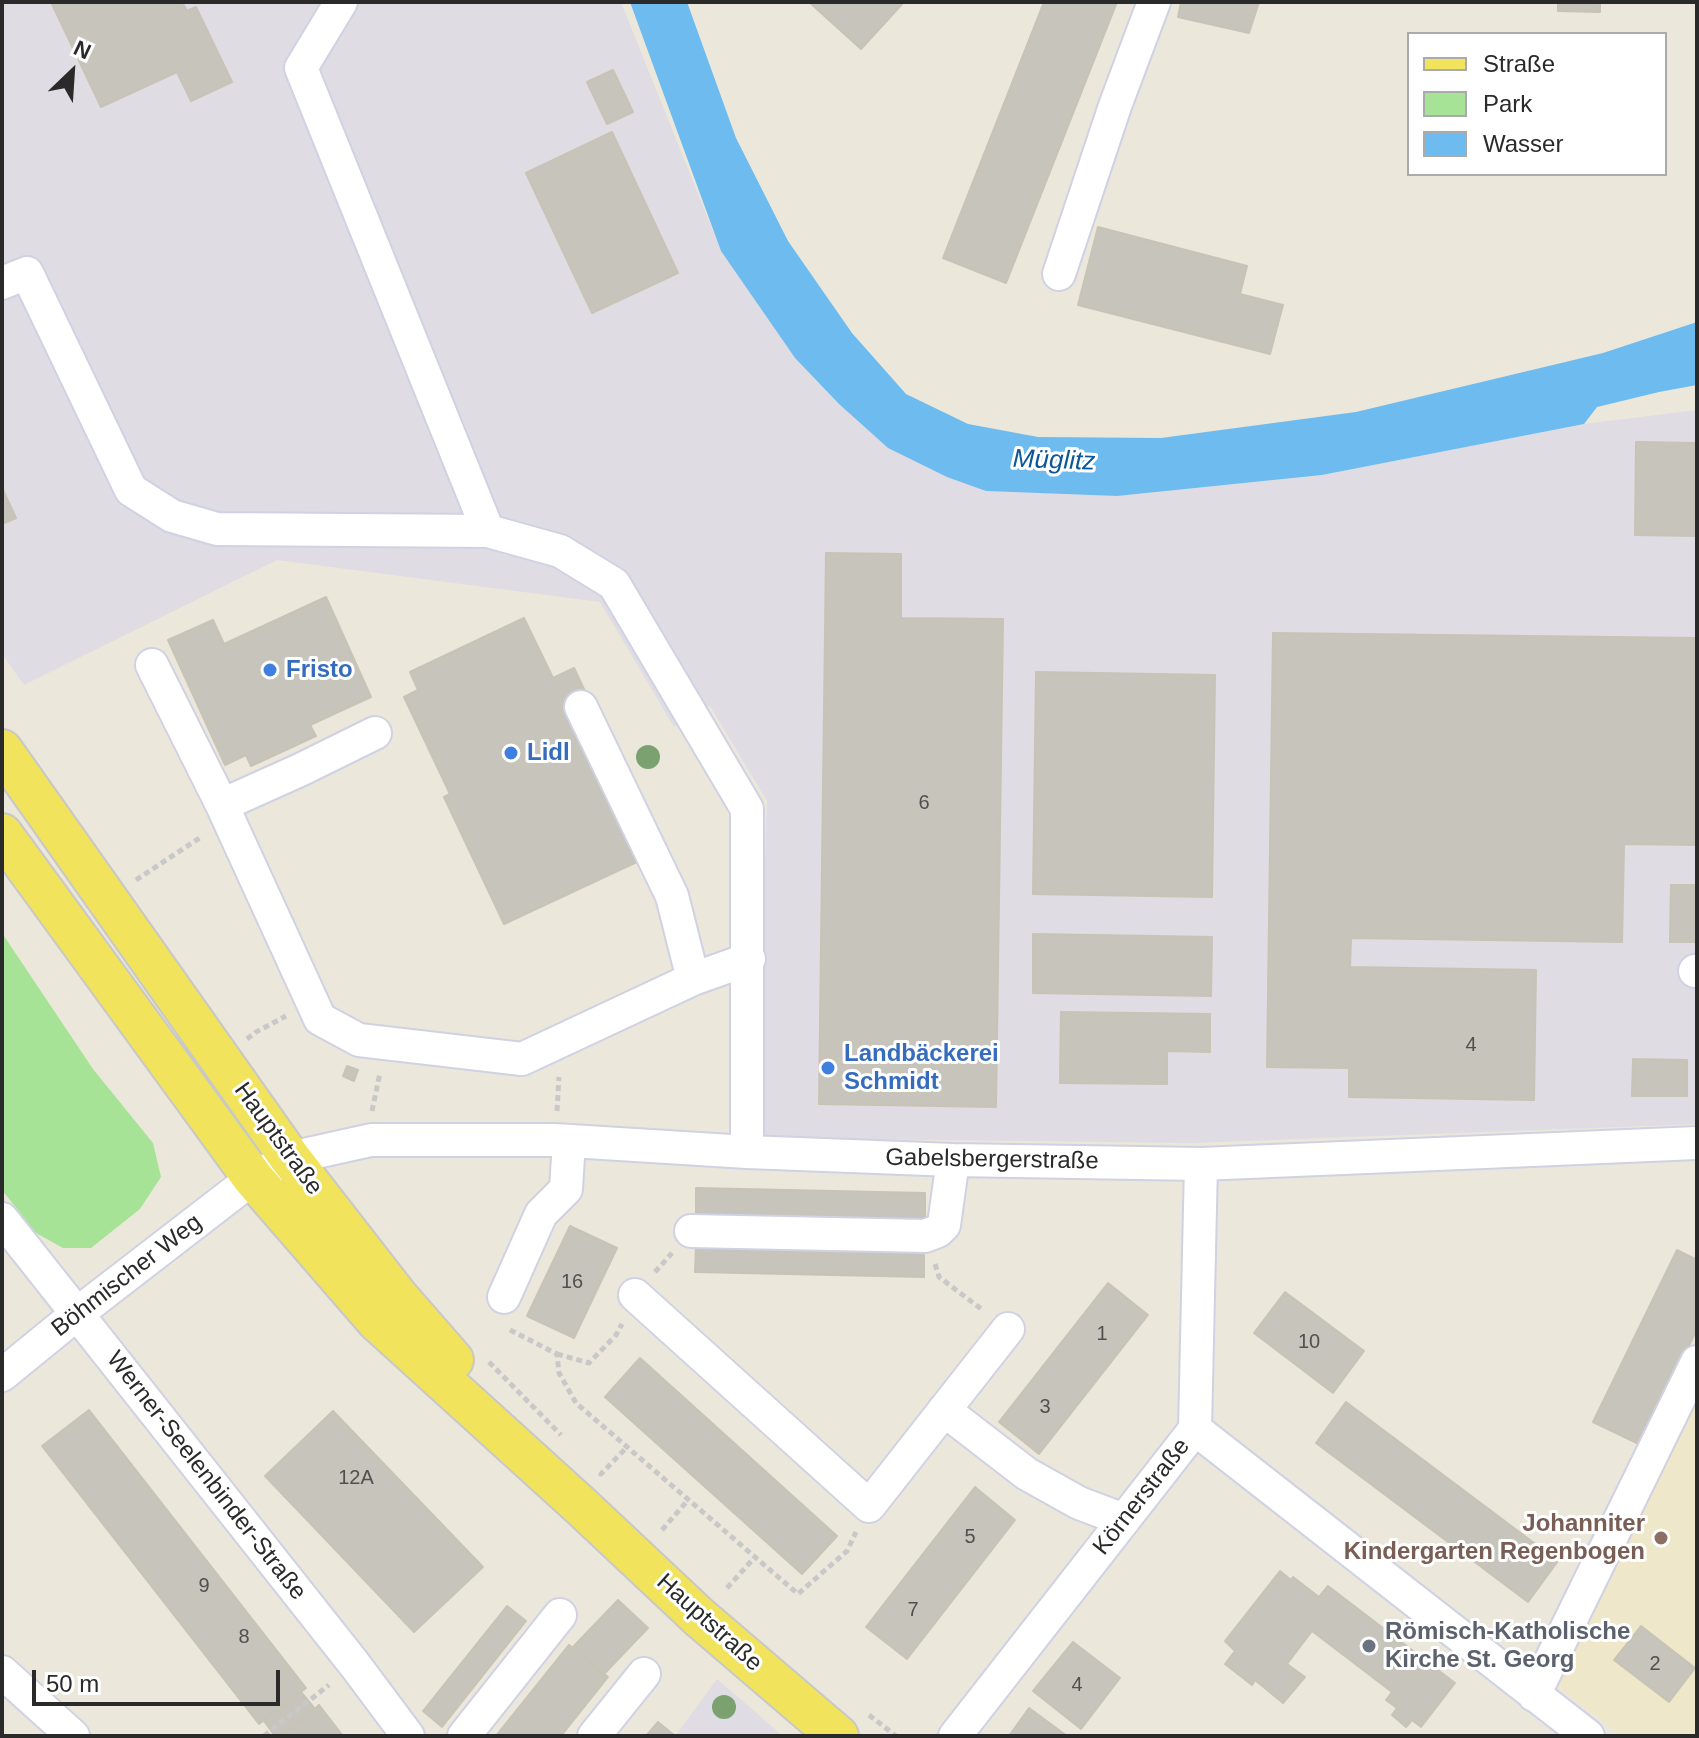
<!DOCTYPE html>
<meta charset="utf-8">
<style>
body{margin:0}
#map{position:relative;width:1699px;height:1738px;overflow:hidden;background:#ece7db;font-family:Helvetica,sans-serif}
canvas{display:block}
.frame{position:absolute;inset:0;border:4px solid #2a2a2a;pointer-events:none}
.legend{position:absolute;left:1407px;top:32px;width:260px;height:144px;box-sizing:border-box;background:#fff;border:2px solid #aaa;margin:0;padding:10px 14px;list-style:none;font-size:24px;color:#2a2a2a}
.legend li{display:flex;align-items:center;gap:16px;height:40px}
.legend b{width:40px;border:2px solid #aaa}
.north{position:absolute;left:32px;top:32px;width:80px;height:80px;-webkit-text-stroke:6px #fff;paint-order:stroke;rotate:25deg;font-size:22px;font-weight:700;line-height:32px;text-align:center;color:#2a2a2a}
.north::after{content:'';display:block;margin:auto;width:28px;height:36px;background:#2a2a2a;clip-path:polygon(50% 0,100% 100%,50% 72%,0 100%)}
.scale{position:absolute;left:32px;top:1670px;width:248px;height:36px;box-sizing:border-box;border:4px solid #2a2a2a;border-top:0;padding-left:10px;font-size:24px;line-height:28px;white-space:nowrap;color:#2a2a2a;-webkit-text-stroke:6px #fff;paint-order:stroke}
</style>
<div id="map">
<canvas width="1699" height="1738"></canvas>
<div class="frame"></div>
<ul class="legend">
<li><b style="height:10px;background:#f1e35b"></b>Straße</li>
<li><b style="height:22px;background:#a7e397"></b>Park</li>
<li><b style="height:22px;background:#6dbbef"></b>Wasser</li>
</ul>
<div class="north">N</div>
<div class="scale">50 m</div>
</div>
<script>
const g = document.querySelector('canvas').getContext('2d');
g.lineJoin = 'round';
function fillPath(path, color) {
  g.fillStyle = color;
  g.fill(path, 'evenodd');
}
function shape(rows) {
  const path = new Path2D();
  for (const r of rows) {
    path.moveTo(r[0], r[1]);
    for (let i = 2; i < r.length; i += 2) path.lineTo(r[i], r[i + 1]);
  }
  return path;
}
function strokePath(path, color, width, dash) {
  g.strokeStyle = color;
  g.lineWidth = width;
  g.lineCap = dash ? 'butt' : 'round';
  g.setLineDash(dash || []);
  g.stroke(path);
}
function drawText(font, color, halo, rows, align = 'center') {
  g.font = font + ' Helvetica,sans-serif';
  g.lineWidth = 6;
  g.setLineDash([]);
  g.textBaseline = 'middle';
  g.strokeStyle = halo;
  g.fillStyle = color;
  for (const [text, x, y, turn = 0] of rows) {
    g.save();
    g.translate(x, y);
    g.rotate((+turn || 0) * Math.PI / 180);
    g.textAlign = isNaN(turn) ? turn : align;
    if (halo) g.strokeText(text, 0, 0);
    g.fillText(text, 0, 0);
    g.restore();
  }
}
const industrial = shape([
 [2,2,621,2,721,251,795,358,839,404,888,448,986,491,1117,496,1322,475,1584,424,1697,410,1697,1124,1193,1143,756,1138,767,801,710,706,674,727,600,602,277,560,24,685,2,654],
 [717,1679,783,1736,646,1736,658,1722,676,1735]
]);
const education = shape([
 [1697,1393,1697,1736,1622,1736,1555,1684]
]);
const green = shape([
 [2,933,93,1069,153,1143,161,1177,140,1209,91,1248,63,1248,36,1233,2,1190]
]);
const water = shape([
 [630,2,687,2,736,138,788,241,852,333,906,394,968,424,1038,437,1161,438,1356,412,1603,353,1697,322,1697,385,1659,392,1597,407,1584,424,1322,475,1117,496,986,491,947,477,888,448,839,404,795,358,721,251]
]);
const building = shape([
 [51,2,182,2,187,11,196,7,232,82,191,101,177,72,101,107,51,2],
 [809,2,904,2,861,49,809,2],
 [1044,2,1117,2,1006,283,943,258,1044,2],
 [1181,2,1259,2,1249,33,1178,17,1181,2],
 [1558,2,1600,2,1600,12,1558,11,1558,2],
 [613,70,633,112,607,124,587,82,613,70],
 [612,132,678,273,592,313,526,173,612,132],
 [1098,227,1247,266,1240,294,1283,305,1270,354,1078,305,1098,227],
 [1636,442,1697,443,1697,536,1635,535,1636,442],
 [2,488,16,518,2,524,2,488],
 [826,553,901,554,901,618,1003,619,996,1107,819,1104,826,553],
 [326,597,371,697,310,725,316,736,251,766,246,755,225,765,168,640,213,620,224,644,326,597],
 [524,618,553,678,574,668,590,702,641,860,504,924,444,797,450,794,404,697,418,690,410,672,524,618],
 [1273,633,1697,638,1697,845,1624,844,1622,942,1351,938,1350,967,1536,970,1534,1100,1349,1097,1349,1068,1267,1067,1273,633],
 [1036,672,1215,675,1212,897,1033,894,1036,672],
 [1671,885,1697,885,1697,942,1670,942,1671,885],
 [1033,934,1212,937,1211,996,1033,993,1033,934],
 [1061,1012,1210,1014,1210,1052,1167,1051,1167,1084,1060,1083,1061,1012],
 [1633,1059,1687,1060,1687,1096,1632,1096,1633,1059],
 [347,1066,358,1070,354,1081,343,1076,347,1066],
 [696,1188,925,1193,925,1221,696,1216,696,1188],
 [570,1226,617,1248,574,1338,527,1316,570,1226],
 [696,1245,924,1250,924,1277,695,1272,696,1245],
 [1677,1250,1697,1260,1697,1329,1641,1445,1593,1422,1677,1250],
 [1108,1283,1148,1315,1039,1454,999,1422,1108,1283],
 [1285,1292,1364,1351,1333,1393,1254,1333,1285,1292],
 [640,1358,837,1536,802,1574,605,1397,640,1358],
 [1346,1402,1558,1561,1528,1602,1316,1443,1346,1402],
 [89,1410,306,1688,259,1724,42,1446,89,1410],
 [333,1411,483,1567,414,1632,265,1476,333,1411],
 [975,1487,1015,1520,907,1659,866,1627,975,1487],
 [1280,1571,1291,1580,1293,1577,1319,1597,1328,1586,1455,1683,1421,1727,1412,1720,1406,1727,1392,1715,1397,1708,1386,1700,1392,1692,1312,1631,1287,1664,1305,1677,1283,1703,1255,1680,1252,1685,1225,1664,1235,1651,1225,1641,1280,1571],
 [618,1600,648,1628,604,1674,572,1648,618,1600],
 [507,1606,526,1621,442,1727,423,1711,507,1606],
 [1641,1626,1695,1668,1669,1702,1614,1660,1641,1626],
 [1073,1642,1120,1678,1081,1729,1033,1691,1073,1642],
 [569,1645,608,1677,561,1736,496,1736,569,1645],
 [301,1692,315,1709,280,1736,275,1736,264,1721,301,1692],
 [319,1705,343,1736,280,1736,315,1709,319,1705],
 [1029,1708,1067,1736,1009,1736,1029,1708],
 [658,1722,675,1736,676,1736,646,1736,658,1722]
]);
const path = shape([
 [136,880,201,837],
 [247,1039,256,1032,286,1016],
 [372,1111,380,1073],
 [557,1111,559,1077],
 [935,1264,939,1277,984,1311],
 [655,1272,672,1253],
 [510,1330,557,1354,559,1373,576,1403,798,1594,847,1551,856,1532],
 [557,1354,589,1363,616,1335,622,1324],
 [489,1362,561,1435],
 [599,1473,601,1474,627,1447],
 [662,1530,688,1500],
 [727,1588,755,1557],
 [869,1715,896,1736],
 [264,1736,329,1685]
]);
const minor = shape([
 [341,2,301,68,488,531],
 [1059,274,1115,106,1154,2],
 [2,283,27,273,131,490,172,516,217,529,488,531,560,551,614,584,747,809,747,1152],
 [152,665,222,805,320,1019,359,1040,522,1059,693,979,749,959],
 [581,707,672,896,693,979],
 [222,805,300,770,375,733],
 [1695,971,1697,971],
 [2,1219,355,1665,408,1736],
 [691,1231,925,1236,938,1231,944,1225,953,1160],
 [635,1295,869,1506,1008,1329],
 [504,1297,541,1214,566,1189,569,1141],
 [2,1375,78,1313,253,1178,290,1158,371,1140,555,1140,747,1152,953,1160,1201,1164,1697,1143],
 [944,1410,1027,1474,1079,1503,1124,1520],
 [1195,1429,1588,1736],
 [2,1672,73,1736],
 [1534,1695,1697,1362],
 [464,1736,560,1615],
 [594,1736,644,1674],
 [955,1736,1195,1429,1201,1164]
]);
const major = shape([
 [2,750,290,1158,398,1297,453,1360],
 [2,834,253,1178,377,1321,582,1507,699,1617,838,1736]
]);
const trees = [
 [648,757],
 [724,1707]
];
const markers = [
 [270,670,8,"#3f7fe0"],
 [511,753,8,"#3f7fe0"],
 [828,1068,8,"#3f7fe0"],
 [1661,1538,8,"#8d6e63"],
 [1369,1646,8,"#6b7280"]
];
const numberNames = [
 ["6",924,803],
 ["4",1471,1045],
 ["16",572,1282],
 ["1",1102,1334],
 ["10",1309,1342],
 ["3",1045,1407],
 ["12A",356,1478],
 ["5",970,1537],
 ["9",204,1586],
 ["7",913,1610],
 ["8",244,1637],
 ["2",1655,1664],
 ["4",1077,1685]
];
const shopNames = [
 ["Fristo",286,670],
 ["Lidl",527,753],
 ["Landbäckerei",844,1054],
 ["Schmidt",844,1082]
];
const streetNames = [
 ["Hauptstraße",278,1139,54],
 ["Gabelsbergerstraße",992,1160,1],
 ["Böhmischer Weg",127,1276,-38],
 ["Werner-Seelenbinder-Straße",206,1476,52],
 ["Körnerstraße",1142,1497,-52],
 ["Hauptstraße",709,1623,42]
];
const educationNames = [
 ["Johanniter",1645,1524],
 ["Kindergarten Regenbogen",1645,1552]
];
const worshipNames = [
 ["Römisch-Katholische",1385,1632],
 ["Kirche St. Georg",1385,1660]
];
const waterNames = [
 ["Müglitz",1054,461,2]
];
fillPath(industrial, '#dfdce4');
fillPath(education, '#eee7ca');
fillPath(green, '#a7e397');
fillPath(water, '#6dbbef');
fillPath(building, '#c7c4bb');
strokePath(building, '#c7c3b5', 2);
strokePath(minor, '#d0d1e3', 36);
strokePath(major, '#c8c8c8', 44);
strokePath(path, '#c8c8c8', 5, [6, 4]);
strokePath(minor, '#fff', 32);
strokePath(major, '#f1e35b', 40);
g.fillStyle = '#7ba170';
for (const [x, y] of trees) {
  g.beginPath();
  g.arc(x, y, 12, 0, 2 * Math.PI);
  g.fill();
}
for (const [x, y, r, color] of markers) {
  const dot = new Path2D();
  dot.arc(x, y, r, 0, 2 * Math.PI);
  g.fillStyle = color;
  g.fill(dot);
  strokePath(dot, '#fff', 3);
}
drawText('20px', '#51504e', null, numberNames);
drawText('bold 24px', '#366cbe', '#fff', shopNames, 'left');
drawText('24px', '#2a2a2a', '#fff', streetNames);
drawText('bold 24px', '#785e54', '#fff', educationNames, 'right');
drawText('bold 24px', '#5b616d', '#fff', worshipNames, 'left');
drawText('italic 26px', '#0c569b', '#fff', waterNames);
</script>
